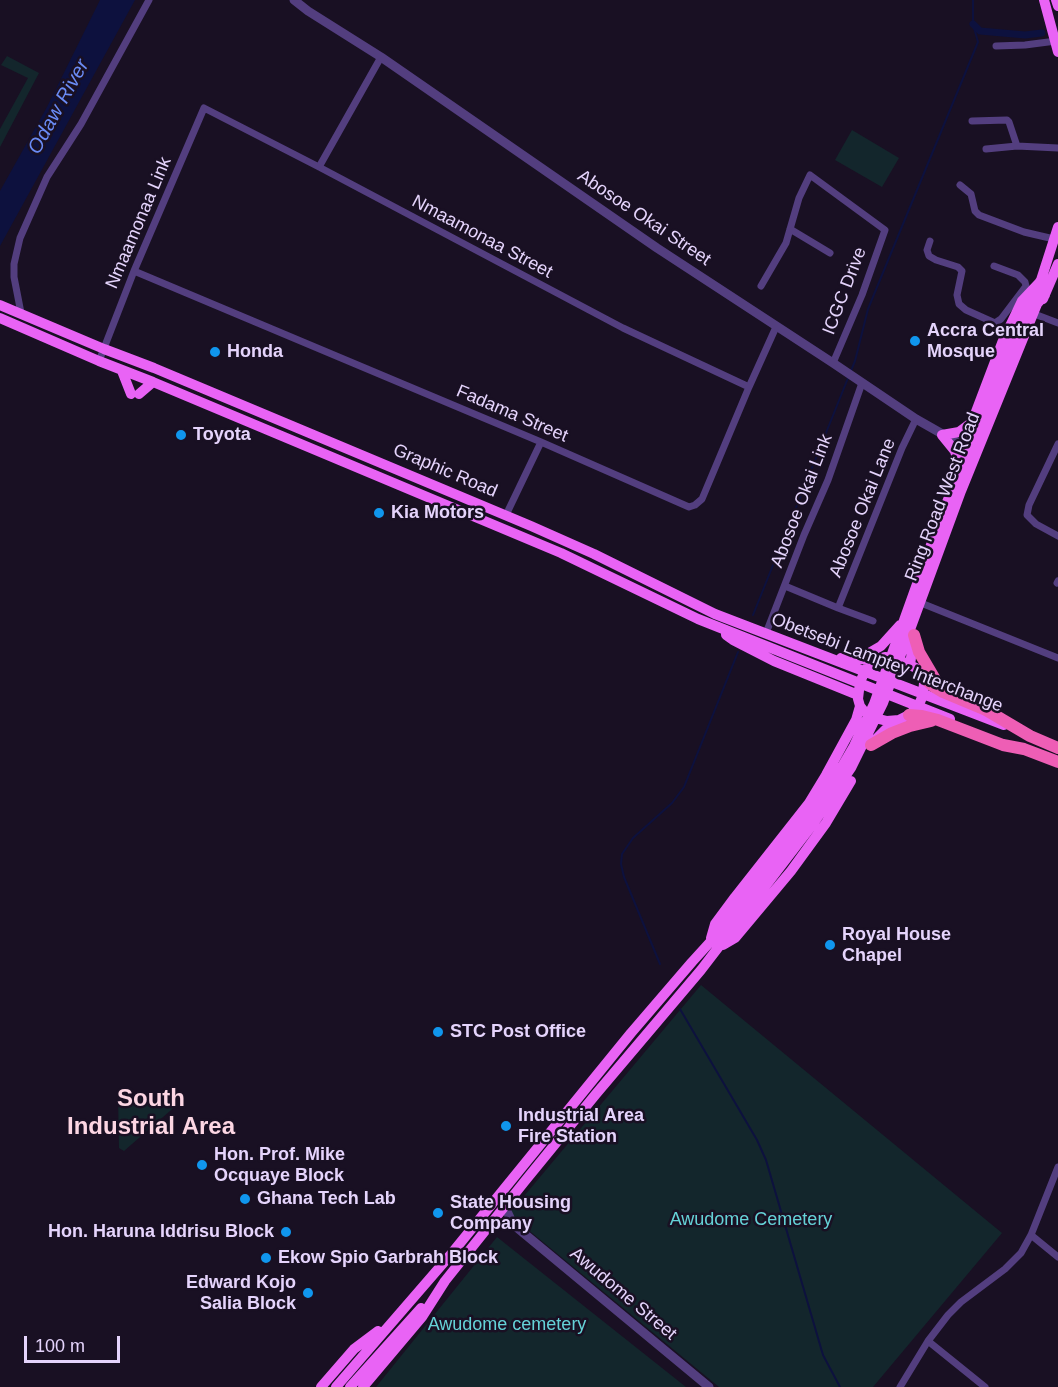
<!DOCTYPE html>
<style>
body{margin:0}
#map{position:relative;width:1058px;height:1387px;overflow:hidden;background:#191023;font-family:Helvetica,sans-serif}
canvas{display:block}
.scale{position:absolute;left:24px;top:1336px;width:96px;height:27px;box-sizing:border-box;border:3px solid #e5d4fc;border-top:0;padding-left:8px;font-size:18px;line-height:21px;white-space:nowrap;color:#e5d4fc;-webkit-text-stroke:4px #191023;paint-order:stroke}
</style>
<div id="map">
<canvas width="1058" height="1387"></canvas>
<div class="scale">100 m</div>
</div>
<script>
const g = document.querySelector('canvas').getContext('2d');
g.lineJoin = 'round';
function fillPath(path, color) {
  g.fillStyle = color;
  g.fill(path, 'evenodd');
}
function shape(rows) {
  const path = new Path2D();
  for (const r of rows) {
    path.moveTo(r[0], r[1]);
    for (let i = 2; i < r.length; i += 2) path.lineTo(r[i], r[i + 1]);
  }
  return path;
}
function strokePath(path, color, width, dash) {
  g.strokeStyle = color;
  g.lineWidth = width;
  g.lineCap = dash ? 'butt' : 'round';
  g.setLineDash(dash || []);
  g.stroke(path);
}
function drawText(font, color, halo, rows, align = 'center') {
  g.font = font + ' Helvetica,sans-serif';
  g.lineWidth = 5;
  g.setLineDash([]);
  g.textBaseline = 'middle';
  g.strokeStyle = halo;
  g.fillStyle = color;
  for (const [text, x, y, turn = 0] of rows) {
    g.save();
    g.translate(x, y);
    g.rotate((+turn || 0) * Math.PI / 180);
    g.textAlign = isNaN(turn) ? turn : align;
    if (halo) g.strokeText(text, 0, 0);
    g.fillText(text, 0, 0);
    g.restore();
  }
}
const green = shape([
 [7,56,39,73,0,147,0,129,28,78,1,65],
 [852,130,899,158,882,187,835,160],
 [701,985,1002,1233,873,1387,719,1387,509,1214],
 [182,1092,186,1097,124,1151,119,1148,118,1094],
 [497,1237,686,1387,376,1387]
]);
const water = shape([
 [100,0,135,0,0,246,0,191,47,107]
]);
const stream = shape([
 [850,373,855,361,868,309,978,42,973,24,973,0],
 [753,615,848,378],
 [660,964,624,877,621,864,622,854,633,838,672,803,684,787,738,652],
 [680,1009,757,1140,766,1160,823,1355,840,1387]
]);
const canal = shape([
 [973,24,980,31,1025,35,1042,33]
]);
const minor = shape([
 [996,46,1025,45,1056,41],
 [972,121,1007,120,1009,122,1017,146],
 [986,149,1017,146,1058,148],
 [319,167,381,57],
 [960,185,971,194,975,211,979,215,1024,232,1054,239],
 [790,229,830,253],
 [930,241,927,250,929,256,936,260,958,267,962,271,957,295,959,304,966,310,995,323,1001,319,1026,286,1025,282,1018,275,994,266],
 [134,271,541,442,689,507,695,505,702,499,749,387,776,327],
 [761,286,786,243,799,198,810,175,885,230,862,295,833,363],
 [21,313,14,277,14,264,20,238,47,177,81,124,149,0],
 [1037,315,1058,323],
 [99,361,134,271,204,108,319,167,623,328,749,387],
 [1058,444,1029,505,1027,515,1036,524,1058,536],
 [506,515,541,442],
 [1057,583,1058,581],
 [785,586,838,608,873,621],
 [921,603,1058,658],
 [838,608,902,448,916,419],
 [768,628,804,535,828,480,862,383],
 [1031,1235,1058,1257],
 [928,1341,985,1387],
 [900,1387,928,1341,948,1315,961,1302,1005,1269,1021,1253,1031,1235,1058,1167]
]);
const tertiary = shape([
 [294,0,308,11,381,57,657,248,833,363,916,419,974,452],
 [505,1207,511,1220,515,1226,709,1387]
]);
const primary = shape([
 [1044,0,1058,52],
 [1056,0,1058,6],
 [1043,299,1058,264],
 [0,305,104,349,154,368,531,526,594,554,715,614,1004,725],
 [0,318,99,361,153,382,561,553,698,619,950,719],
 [122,371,131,394],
 [139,394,153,382],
 [942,435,955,451,959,466],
 [942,435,959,432,971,423],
 [966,438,1002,343,1022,301,1039,283,1041,280,1058,227],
 [726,630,726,635,733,640,774,661,858,695],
 [858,657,869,653,881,646,900,625],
 [885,657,899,660,916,668,923,677,924,683,923,695,918,707,909,715,899,720,887,721,875,718,864,711,860,706,858,699,860,682,866,669,876,660,885,657],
 [841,658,876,660],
 [910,665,914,636],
 [874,741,894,721],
 [711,938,715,924,735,897,809,803,826,775,856,720,860,706],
 [723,945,735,938,791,871,826,823,851,781],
 [321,1387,354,1349,378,1331],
 [336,1387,452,1253,631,1033,692,962,722,929,804,823,843,765,854,746,874,704,941,517,985,407,1039,283],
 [350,1387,421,1308],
 [363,1387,422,1317,445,1281,525,1181,596,1094,701,970,813,824,851,768,883,703,961,491,1037,304,1045,295]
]);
const trunk = shape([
 [914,635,919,652,939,686],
 [923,677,933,686,943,692,986,710,1030,736,1058,748],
 [909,715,922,716,938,720,1003,745,1024,749,1058,762],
 [871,745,892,733,910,726,931,721]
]);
const markers = [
 [915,341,6,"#1096ed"],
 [215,352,6,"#1096ed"],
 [181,435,6,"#1096ed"],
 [379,513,6,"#1096ed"],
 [830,945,6,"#1096ed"],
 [438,1032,6,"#1096ed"],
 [506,1126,6,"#1096ed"],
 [202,1165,6,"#1096ed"],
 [245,1199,6,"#1096ed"],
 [438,1213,6,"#1096ed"],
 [286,1232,6,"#1096ed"],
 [266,1258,6,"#1096ed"],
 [308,1293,6,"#1096ed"]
];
const streetNames = [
 ["Abosoe Okai Street",644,218,34],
 ["Nmaamonaa Link",139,223,-67],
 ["Nmaamonaa Street",482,237,28],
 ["ICGC Drive",845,291,-69],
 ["Fadama Street",512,414,23],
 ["Graphic Road",445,471,23],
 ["Ring Road West Road",943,497,-69],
 ["Abosoe Okai Link",802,501,-69],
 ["Abosoe Okai Lane",863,508,-68],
 ["Obetsebi Lamptey Interchange",887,663,21],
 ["Awudome Street",623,1294,40]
];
const poiNames = [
 ["Accra Central",927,331],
 ["Mosque",927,352],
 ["Honda",227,352],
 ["Toyota",193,435],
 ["Kia Motors",391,513],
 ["Royal House",842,935],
 ["Chapel",842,956],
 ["STC Post Office",450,1032],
 ["Industrial Area",518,1116],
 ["Fire Station",518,1137],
 ["Hon. Prof. Mike",214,1155],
 ["Ocquaye Block",214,1176],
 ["Ghana Tech Lab",257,1199],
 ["State Housing",450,1203],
 ["Company",450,1224],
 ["Hon. Haruna Iddrisu Block",274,1232,"right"],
 ["Ekow Spio Garbrah Block",278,1258],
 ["Edward Kojo",296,1283,"right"],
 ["Salia Block",296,1304,"right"]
];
const parkNames = [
 ["Awudome Cemetery",751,1220],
 ["Awudome cemetery",507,1325]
];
const waterNames = [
 ["Odaw River",59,107,-61]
];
const districtNames = [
 ["South",151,1099],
 ["Industrial Area",151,1127]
];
fillPath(green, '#13262c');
fillPath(water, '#0d113e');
strokePath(stream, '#0d113e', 2);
strokePath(canal, '#0d113e', 7);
strokePath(minor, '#533e7f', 7);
strokePath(tertiary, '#533e7f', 9);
strokePath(primary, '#e963f5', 10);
strokePath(trunk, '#ee5eb5', 12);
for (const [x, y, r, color] of markers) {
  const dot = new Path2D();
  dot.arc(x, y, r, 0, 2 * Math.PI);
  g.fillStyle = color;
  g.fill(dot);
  strokePath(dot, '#191023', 2);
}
drawText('18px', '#e5d4fc', '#191023', streetNames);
drawText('bold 18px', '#e5d4fc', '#191023', poiNames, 'left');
drawText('18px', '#65d2d7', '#191023', parkNames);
drawText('italic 20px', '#6a8bf5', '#191023', waterNames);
drawText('bold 24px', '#fcd6e3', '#191023', districtNames);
</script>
